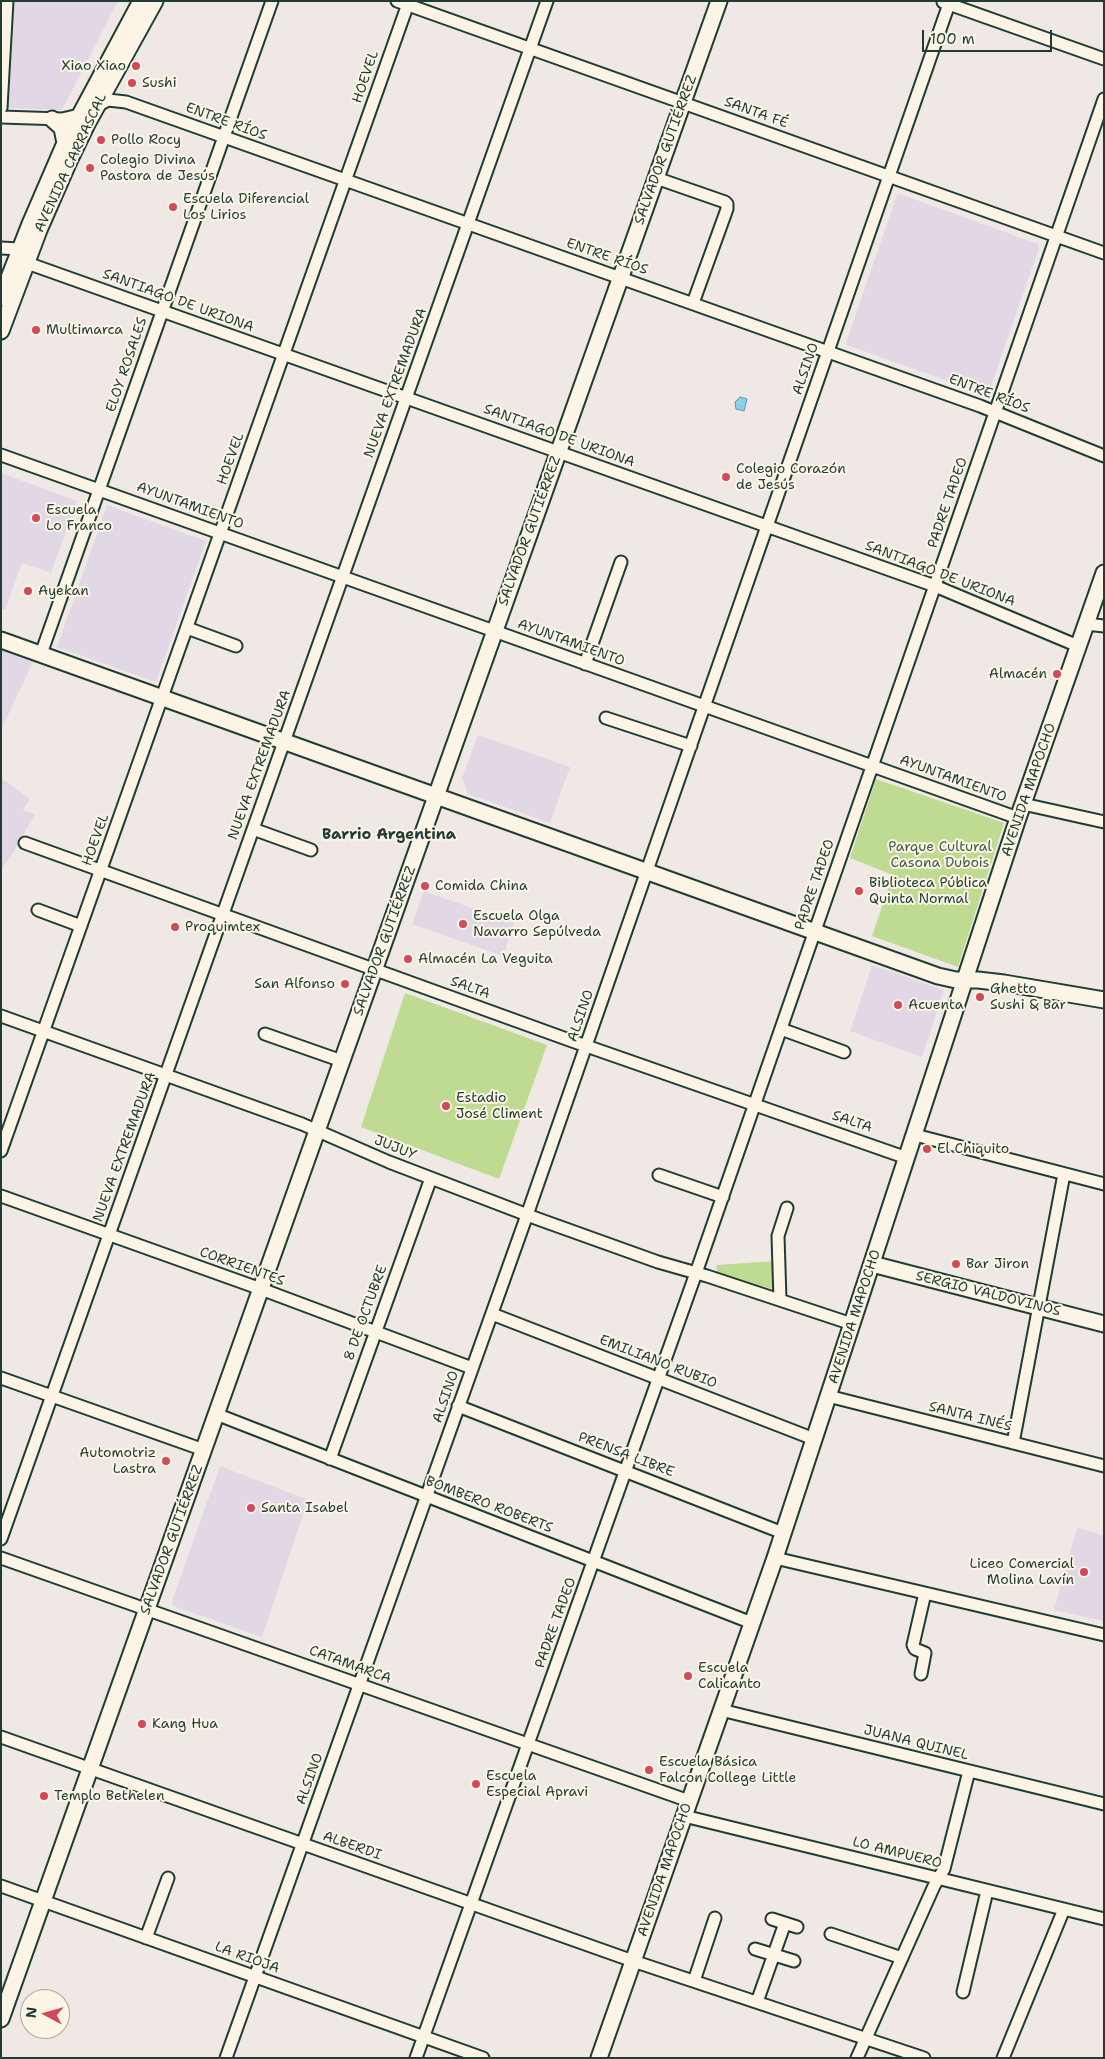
<!DOCTYPE html>
<meta charset="utf-8">
<style>
body{margin:0}
#map{position:relative;width:1105px;height:2059px;overflow:hidden;background:#f0e8e5;font-family:"Shantell Sans",sans-serif}
canvas{display:block}
.frame{position:absolute;inset:0;border:2px solid #1f3d34;pointer-events:none}
.north{position:absolute;left:20px;top:1989px;width:50px;height:50px;box-sizing:border-box;background:#fcf5e5;border:1px solid #a4ab9e;border-radius:50%;rotate:276deg;font-size:14px;font-weight:700;line-height:20px;text-align:center;color:#1f3d34}
.north::after{content:'';display:block;margin:auto;width:18px;height:22px;background:#d1495b;clip-path:polygon(50% 0,100% 100%,50% 72%,0 100%)}
.scale{position:absolute;left:922px;top:30px;width:130px;height:22px;box-sizing:border-box;border:2px solid #1f3d34;border-top:0;padding-left:6px;font-size:15px;line-height:18px;white-space:nowrap;color:#1f3d34;-webkit-text-stroke:4px #fcf5e5;paint-order:stroke}
</style>
<div id="map">
<canvas width="1105" height="2059"></canvas>
<div class="frame"></div>
<div class="north">N</div>
<div class="scale">100 m</div>
</div>
<script>
const g = document.querySelector('canvas').getContext('2d');
g.lineJoin = 'round';
function fillPath(path, color) {
  g.fillStyle = color;
  g.fill(path, 'evenodd');
}
function shape(rows) {
  const path = new Path2D();
  for (const r of rows) {
    path.moveTo(r[0], r[1]);
    for (let i = 2; i < r.length; i += 2) path.lineTo(r[i], r[i + 1]);
  }
  return path;
}
function strokePath(path, color, width, dash) {
  g.strokeStyle = color;
  g.lineWidth = width;
  g.lineCap = dash ? 'butt' : 'round';
  g.setLineDash(dash || []);
  g.stroke(path);
}
function drawText(font, color, halo, rows, align = 'center') {
  g.font = font + ' "Shantell Sans",sans-serif';
  g.lineWidth = 4;
  g.setLineDash([]);
  g.textBaseline = 'middle';
  g.strokeStyle = halo;
  g.fillStyle = color;
  for (const [text, x, y, turn = 0] of rows) {
    g.save();
    g.translate(x, y);
    g.rotate((+turn || 0) * Math.PI / 180);
    g.textAlign = isNaN(turn) ? turn : align;
    if (halo) g.strokeText(text, 0, 0);
    g.fillText(text, 0, 0);
    g.restore();
  }
}
const built = shape([
 [14,1,118,1,62,110,8,108],
 [900,194,1038,244,1039,248,989,392,984,394,847,345,846,343,897,195],
 [1,473,77,501,51,573,22,563,5,610,1,609],
 [107,505,206,541,156,682,57,647],
 [1,650,33,662,1,730],
 [478,735,570,767,550,823,468,794,462,778],
 [1,778,30,799,23,810,35,814,13,853,1,870],
 [424,891,514,923,503,956,412,924],
 [872,965,944,990,922,1057,850,1031],
 [220,1466,308,1500,262,1637,173,1606,172,1601],
 [1077,1528,1104,1535,1104,1621,1054,1610]
]);
const green = shape([
 [876,779,1004,823,958,967,872,936,893,875,850,858],
 [405,993,547,1045,499,1179,361,1127],
 [775,1261,776,1290,716,1274,717,1265]
]);
const water = shape([
 [740,397,747,399,744,411,736,409,735,402,740,397]
]);
const minor = shape([
 [397,1,1104,253],
 [943,2,1104,59],
 [1,108,7,1],
 [1,117,62,119,79,115,108,100,126,102,980,406,1104,456],
 [656,178,725,202,727,204,727,209,693,303],
 [1,248,20,249],
 [27,263,935,586,1078,646],
 [1,455,1018,818],
 [1086,624,1104,626],
 [187,628,236,646],
 [41,654,272,1],
 [585,664,621,562],
 [606,718,691,746],
 [1023,804,1104,822],
 [253,829,311,850],
 [25,843,572,1041,907,1158],
 [38,910,81,926],
 [1,1016,302,1124,389,1162,538,1219,658,1262,707,1276,852,1324],
 [781,1029,844,1052],
 [265,1034,342,1061],
 [915,1135,1104,1184],
 [1,1151,409,1],
 [659,1175,723,1197],
 [1,1196,261,1289,472,1368],
 [780,1300,778,1236,787,1208],
 [492,1314,814,1439],
 [1,1378,204,1450],
 [828,1396,1104,1466],
 [458,1406,783,1533],
 [216,1414,752,1623],
 [1013,1443,1064,1174],
 [330,1459,431,1178],
 [1,1539,547,1],
 [1,1558,689,1801],
 [775,1558,1104,1635],
 [921,1674,925,1653,915,1649,913,1645,925,1593],
 [721,1710,1104,1804],
 [1,1737,633,1961,924,2058],
 [684,1816,1104,1919],
 [1,1886,483,2058],
 [772,1919,797,1927],
 [831,1934,902,1958],
 [146,1938,168,1878],
 [755,1949,794,1961],
 [694,1981,715,1918],
 [963,1992,987,1891],
 [757,2002,785,1923],
 [226,2058,527,1215,950,1],
 [416,2058,696,1273,1104,99],
 [857,2058,934,1886,944,1869,969,1771],
 [1003,2058,1064,1909]
]);
const major = shape([
 [52,119,62,128,65,143],
 [1,298,30,224,65,143,141,1],
 [1,331,39,230,70,159,87,124,155,1],
 [1,640,938,976,956,980,978,980,1004,983,1104,1000],
 [872,1264,1104,1324],
 [1,2019,719,1],
 [599,2058,775,1558,1018,818,1104,573]
]);
const markers = [
 [136,66,5,"#d1495b"],
 [132,83,5,"#d1495b"],
 [101,140,5,"#d1495b"],
 [90,168,5,"#d1495b"],
 [173,207,5,"#d1495b"],
 [36,330,5,"#d1495b"],
 [726,477,5,"#d1495b"],
 [36,518,5,"#d1495b"],
 [28,591,5,"#d1495b"],
 [1057,674,5,"#d1495b"],
 [425,886,5,"#d1495b"],
 [859,891,5,"#d1495b"],
 [463,924,5,"#d1495b"],
 [175,927,5,"#d1495b"],
 [408,959,5,"#d1495b"],
 [345,984,5,"#d1495b"],
 [980,997,5,"#d1495b"],
 [898,1005,5,"#d1495b"],
 [446,1106,5,"#d1495b"],
 [927,1149,5,"#d1495b"],
 [956,1264,5,"#d1495b"],
 [166,1461,5,"#d1495b"],
 [251,1508,5,"#d1495b"],
 [1084,1572,5,"#d1495b"],
 [688,1676,5,"#d1495b"],
 [142,1724,5,"#d1495b"],
 [649,1770,5,"#d1495b"],
 [476,1784,5,"#d1495b"],
 [44,1796,5,"#d1495b"]
];
const poiNames = [
 ["Xiao Xiao",126,66,"right"],
 ["Sushi",142,83],
 ["Pollo Rocy",111,140],
 ["Colegio Divina",100,160],
 ["Pastora de Jesús",100,176],
 ["Escuela Diferencial",183,199],
 ["Los Lirios",183,215],
 ["Multimarca",46,330],
 ["Colegio Corazón",736,469],
 ["de Jesús",736,485],
 ["Escuela",46,510],
 ["Lo Franco",46,526],
 ["Ayekan",38,591],
 ["Almacén",1047,674,"right"],
 ["Biblioteca Pública",869,883],
 ["Quinta Normal",869,899],
 ["Comida China",435,886],
 ["Escuela Olga",473,916],
 ["Navarro Sepúlveda",473,932],
 ["Proquimtex",185,927],
 ["Almacén La Veguita",418,959],
 ["San Alfonso",335,984,"right"],
 ["Ghetto",990,989],
 ["Sushi & Bar",990,1005],
 ["Acuenta",908,1005],
 ["Estadio",456,1098],
 ["José Climent",456,1114],
 ["El Chiquito",937,1149],
 ["Bar Jiron",966,1264],
 ["Automotriz",156,1453,"right"],
 ["Lastra",156,1469,"right"],
 ["Santa Isabel",261,1508],
 ["Liceo Comercial",1074,1564,"right"],
 ["Molina Lavín",1074,1580,"right"],
 ["Escuela",698,1668],
 ["Calicanto",698,1684],
 ["Kang Hua",152,1724],
 ["Escuela Básica",659,1762],
 ["Falcon College Little",659,1778],
 ["Escuela",486,1776],
 ["Especial Apravi",486,1792],
 ["Templo Bethelen",54,1796]
];
const streetNames = [
 ["HOEVEL",366,77,-71],
 ["SANTA FÉ",756,113,20],
 ["ENTRE RÍOS",226,122,20],
 ["SALVADOR GUTIÉRREZ",666,150,-70],
 ["AVENIDA CARRASCAL",71,163,-65],
 ["ENTRE RÍOS",607,257,19],
 ["SANTIAGO DE URIONA",178,301,20],
 ["ELOY ROSALES",127,365,-71],
 ["ALSINO",806,369,-71],
 ["NUEVA EXTREMADURA",396,383,-70],
 ["ENTRE RÍOS",989,394,21],
 ["SANTIAGO DE URIONA",559,436,20],
 ["HOEVEL",231,459,-70],
 ["PADRE TADEO",948,503,-71],
 ["AYUNTAMIENTO",190,506,20],
 ["SALVADOR GUTIÉRREZ",530,531,-70],
 ["SANTIAGO DE URIONA",940,574,21],
 ["AYUNTAMIENTO",571,643,20],
 ["NUEVA EXTREMADURA",260,765,-70],
 ["AYUNTAMIENTO",953,779,20],
 ["AVENIDA MAPOCHO",1029,790,-71],
 ["HOEVEL",96,840,-70],
 ["PADRE TADEO",815,885,-71],
 ["SALVADOR GUTIÉRREZ",385,941,-70],
 ["SALTA",470,988,20],
 ["ALSINO",581,1016,-71],
 ["SALTA",852,1122,19],
 ["NUEVA EXTREMADURA",125,1147,-70],
 ["JUJUY",395,1148,22],
 ["CORRIENTES",242,1267,20],
 ["SERGIO VALDOVINOS",988,1294,14],
 ["8 DE OCTUBRE",366,1313,-70],
 ["AVENIDA MAPOCHO",855,1317,-72],
 ["EMILIANO RUBIO",658,1362,21],
 ["ALSINO",446,1397,-71],
 ["SANTA INÉS",970,1417,14],
 ["PRENSA LIBRE",626,1455,21],
 ["BOMBERO ROBERTS",489,1505,21],
 ["SALVADOR GUTIÉRREZ",172,1540,-70],
 ["PADRE TADEO",556,1623,-70],
 ["CATAMARCA",350,1665,20],
 ["JUANA QUINEL",916,1743,14],
 ["ALSINO",310,1779,-70],
 ["ALBERDI",352,1846,19],
 ["LO AMPUERO",897,1853,14],
 ["AVENIDA MAPOCHO",665,1870,-71],
 ["LA RIOJA",247,1958,20]
];
const parkNames = [
 ["Parque Cultural",940,847],
 ["Casona Dubois",940,863]
];
const neighbourhoodNames = [
 ["Barrio Argentina",389,835]
];
fillPath(built, '#e2d8e5');
fillPath(green, '#bfda91');
fillPath(water, '#8ad0eb');
strokePath(water, '#5f95a2', 1);
strokePath(minor, '#1f3d34', 15);
strokePath(major, '#1f3d34', 19);
strokePath(minor, '#fcf5e5', 11);
strokePath(major, '#fcf5e5', 15);
for (const [x, y, r, color] of markers) {
  const dot = new Path2D();
  dot.arc(x, y, r, 0, 2 * Math.PI);
  g.fillStyle = color;
  g.fill(dot);
  strokePath(dot, '#fcf5e5', 2);
}
drawText('14px', '#1f3d34', '#fcf5e5', poiNames, 'left');
drawText('14px', '#1f3d34', '#fcf5e5', streetNames);
drawText('14px', '#3f5c47', '#fcf5e5', parkNames);
drawText('bold 15px', '#1f3d34', '#fcf5e5', neighbourhoodNames);
</script>
